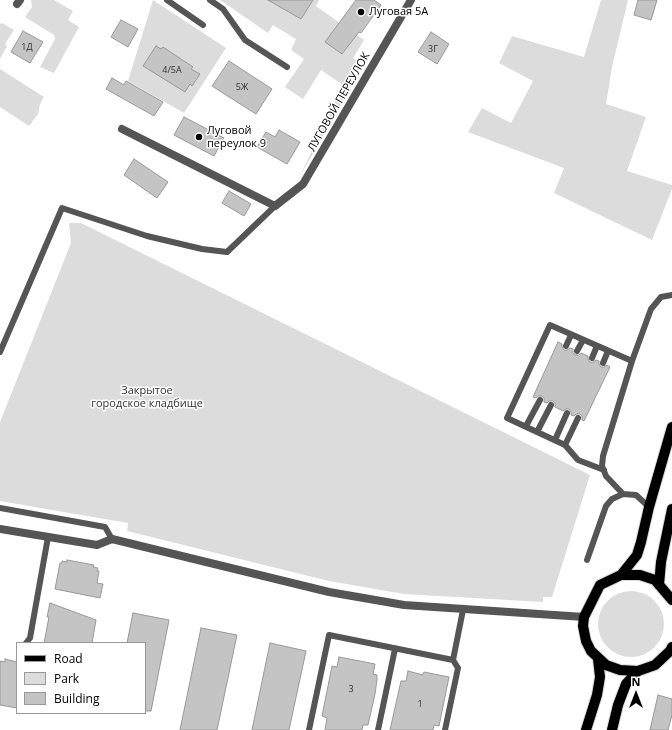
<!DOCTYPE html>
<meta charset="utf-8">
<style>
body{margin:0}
#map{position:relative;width:672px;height:730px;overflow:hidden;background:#fff;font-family:"Open Sans",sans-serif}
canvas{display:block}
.legend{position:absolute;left:16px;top:642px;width:130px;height:72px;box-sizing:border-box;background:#fff;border:1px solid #999;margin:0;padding:5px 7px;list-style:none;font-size:12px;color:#000}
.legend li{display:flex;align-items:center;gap:8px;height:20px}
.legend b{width:20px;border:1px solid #999}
.north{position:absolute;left:616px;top:674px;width:40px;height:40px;-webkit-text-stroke:3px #fff;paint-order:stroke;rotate:0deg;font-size:11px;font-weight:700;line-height:16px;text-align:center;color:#000}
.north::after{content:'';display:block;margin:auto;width:14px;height:18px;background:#000;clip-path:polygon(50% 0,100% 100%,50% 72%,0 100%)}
</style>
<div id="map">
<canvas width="672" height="730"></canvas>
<ul class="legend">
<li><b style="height:5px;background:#000"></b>Road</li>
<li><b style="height:11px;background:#dcdcdc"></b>Park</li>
<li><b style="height:11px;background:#c4c4c4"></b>Building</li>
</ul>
<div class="north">N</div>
</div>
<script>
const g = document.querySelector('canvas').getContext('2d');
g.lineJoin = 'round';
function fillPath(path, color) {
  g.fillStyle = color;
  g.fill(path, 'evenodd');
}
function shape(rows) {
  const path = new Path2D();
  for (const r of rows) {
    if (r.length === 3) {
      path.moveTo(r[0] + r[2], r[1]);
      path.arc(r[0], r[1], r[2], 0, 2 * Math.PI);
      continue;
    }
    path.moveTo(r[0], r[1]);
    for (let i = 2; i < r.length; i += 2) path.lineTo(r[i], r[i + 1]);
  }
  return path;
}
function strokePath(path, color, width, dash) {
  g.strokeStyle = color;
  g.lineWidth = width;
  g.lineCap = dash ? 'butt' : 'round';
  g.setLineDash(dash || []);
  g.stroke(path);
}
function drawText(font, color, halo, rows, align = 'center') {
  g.font = font + ' "Open Sans",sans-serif';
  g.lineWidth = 3;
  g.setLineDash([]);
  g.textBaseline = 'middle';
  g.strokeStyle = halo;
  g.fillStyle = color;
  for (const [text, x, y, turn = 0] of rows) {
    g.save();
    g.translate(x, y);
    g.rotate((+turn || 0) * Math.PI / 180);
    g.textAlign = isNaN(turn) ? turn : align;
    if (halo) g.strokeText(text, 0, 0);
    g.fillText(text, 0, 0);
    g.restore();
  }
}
const green = shape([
 [31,0,54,0,73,11,68,20,79,27,54,73,40,67,55,39,54,35,25,17,32,7],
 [153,0,226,48,184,113,128,81],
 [220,0,319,0,316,6,364,40,353,58,359,62,344,84,350,88,299,178,343,85,321,70,303,99,285,87,304,59,291,50,296,39,273,25,268,33],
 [601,0,628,0,612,67,606,104,646,117,627,171,672,185,672,189,652,240,554,193,564,168,468,132,482,108,511,123,533,81,499,63,512,36,584,57],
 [2,23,14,30,5,44,7,46,0,59,0,24],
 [0,69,44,97,40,104,38,114,29,126,0,107],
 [69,223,81,223,590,475,552,597,543,597,543,602,404,594,329,581,127,531,128,523,0,501,0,422,71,243],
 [631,624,33]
]);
const building = shape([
 [268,0,313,0,301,19,268,0],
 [356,0,374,0,381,5,361,33,359,32,342,54,325,42,356,0],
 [638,0,657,0,651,20,634,15,638,0],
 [121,20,138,29,128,47,111,37,121,20],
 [23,31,43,42,30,63,11,52,23,31],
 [431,32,449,44,437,64,418,52,431,32],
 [156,46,161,49,163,47,193,67,191,69,200,74,192,86,190,84,185,92,143,66,156,46],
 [229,61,272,89,256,114,212,86,229,61],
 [112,78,124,85,126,81,163,102,154,116,106,89,112,78],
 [184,117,224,138,214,156,174,135,184,117],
 [279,130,300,142,287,164,257,147,266,132,275,137,279,130],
 [134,159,168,182,157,198,124,175,134,159],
 [229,191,251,204,244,216,222,203,229,191],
 [558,342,562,344,562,347,564,350,567,350,570,348,573,349,573,353,575,355,579,355,581,353,588,356,588,359,590,362,593,362,596,360,599,361,599,364,601,367,604,367,607,365,610,367,584,421,582,420,582,416,580,414,576,414,574,416,571,415,571,412,569,409,566,409,563,411,555,407,555,403,553,401,549,401,547,403,544,402,544,398,542,396,538,396,536,398,533,397,558,342],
 [67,560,94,565,93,567,98,568,97,571,99,571,97,583,103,584,100,598,55,589,60,563,62,563,62,561,67,562,67,560],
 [50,603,96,620,92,643,44,643,49,617,47,617,50,603],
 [133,613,169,620,151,711,145,711,145,643,127,643,133,613],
 [201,628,237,635,217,730,180,730,201,628],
 [270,643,306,651,289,730,252,730,270,643],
 [339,657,375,664,373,674,377,675,377,680,375,694,368,725,363,725,362,730,325,730,327,718,322,716,332,666,337,667,339,657],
 [5,659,17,662,17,708,0,705,0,661,5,662,5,659],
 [408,671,423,675,424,672,449,677,439,726,434,725,433,730,390,730,401,681,406,681,408,671],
 [658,695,672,699,672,715,668,730,650,730,658,695]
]);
const service = shape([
 [167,0,203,25],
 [210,0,223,9,245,40,287,67],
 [566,346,571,335],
 [577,351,583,340],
 [0,352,62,208,147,236,202,249,227,252,275,206],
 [592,358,597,346],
 [603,363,608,351],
 [526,426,540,400],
 [537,432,551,405],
 [555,440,567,413],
 [565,445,578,418],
 [604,470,578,460,565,445,507,418,550,325,632,361],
 [649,507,636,495,623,494,606,476,602,466,603,456,632,361,651,309,661,297,672,295],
 [0,508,105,527,112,539],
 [587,560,606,506,612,499,623,494],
 [26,643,30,638,48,537],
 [309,730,329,635,453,660,463,610],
 [378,730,395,649],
 [445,730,458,668,453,660]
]);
const minor = shape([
 [17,4,20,0],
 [122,129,275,206,303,184,411,0],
 [0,529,97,545,112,539,329,592,404,605,584,617]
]);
const primary = shape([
 [621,575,637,555,641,542,649,507,672,427],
 [659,585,661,562,672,509],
 [672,600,655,580,640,575,621,575,600,585,584,617,583,626,586,641,591,651,606,665,620,670,638,671,655,665,670,651,672,647],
 [586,730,597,695,600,677,598,659],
 [612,730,618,705,626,684,638,671]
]);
const markers = [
 [361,12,4,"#000"],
 [199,137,4,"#000"]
];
const numberNames = [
 ["1Д",27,47],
 ["3Г",433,49],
 ["4/5А",172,70],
 ["5Ж",242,87],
 ["3",351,689],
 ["1",420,704]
];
const poiNames = [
 ["Луговая 5А",369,12],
 ["Луговой",207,131],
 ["переулок 9",207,144]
];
const streetNames = [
 ["ЛУГОВОЙ ПЕРЕУЛОК",339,102,-60]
];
const parkNames = [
 ["Закрытое",147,391],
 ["городское кладбище",147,404]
];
fillPath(green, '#dcdcdc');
fillPath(building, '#c4c4c4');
strokePath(building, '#999', 1);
strokePath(primary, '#dbdbdb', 12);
strokePath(service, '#555', 6);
strokePath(minor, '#555', 8);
strokePath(primary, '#000', 10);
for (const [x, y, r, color] of markers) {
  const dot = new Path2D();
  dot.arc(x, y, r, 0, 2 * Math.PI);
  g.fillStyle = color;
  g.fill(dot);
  strokePath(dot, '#fff', 1.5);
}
drawText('9px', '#313131', null, numberNames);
drawText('11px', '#000', '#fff', poiNames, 'left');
drawText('11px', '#000', '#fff', streetNames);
drawText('11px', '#333', '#fff', parkNames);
</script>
